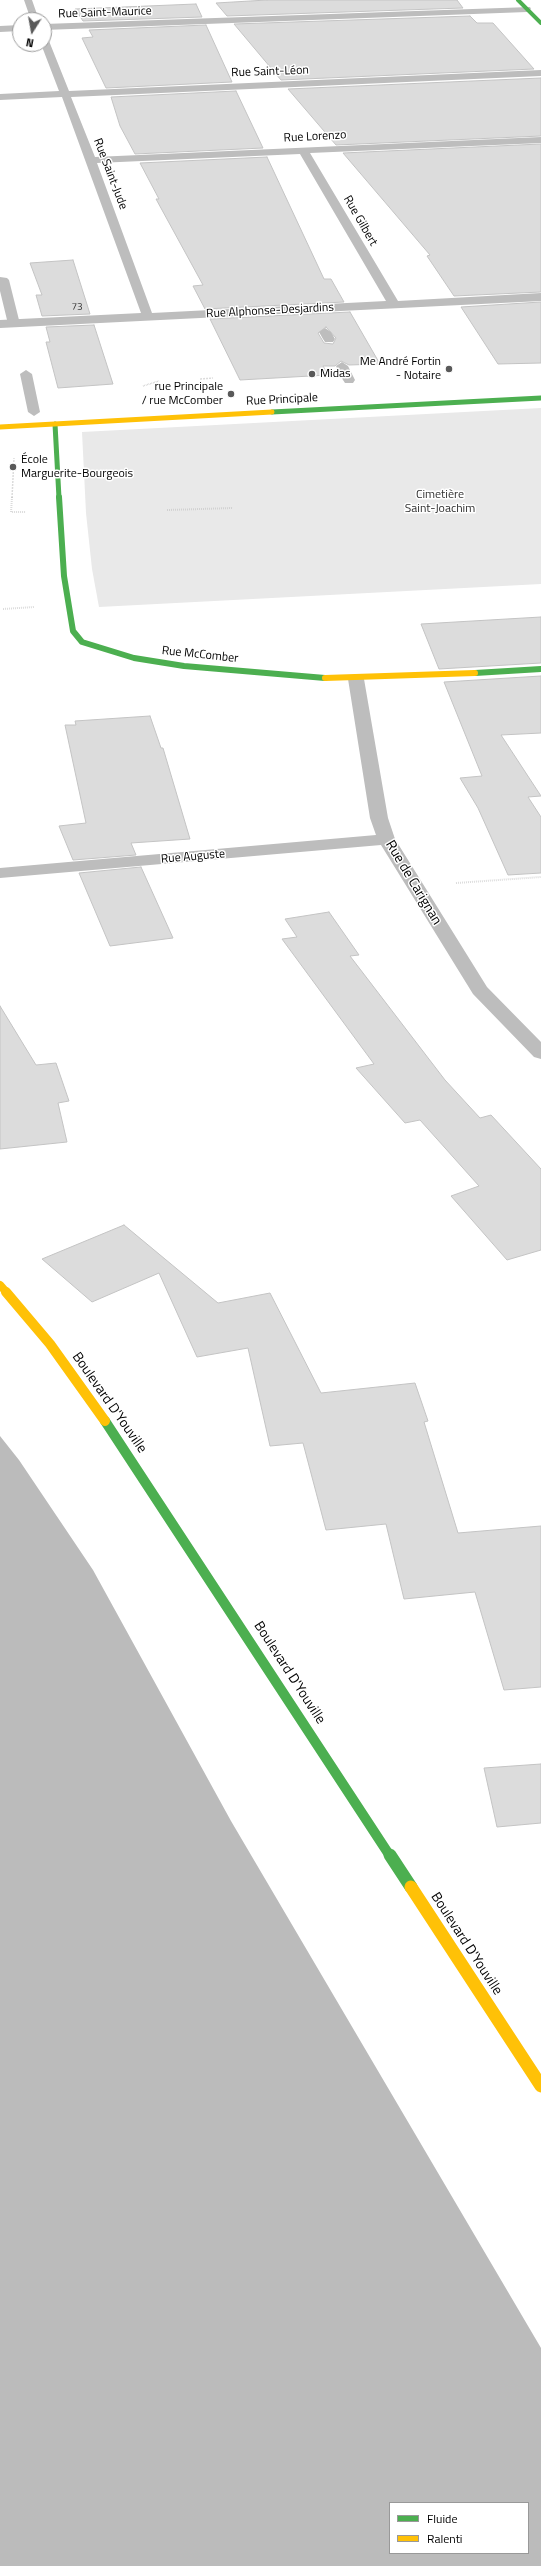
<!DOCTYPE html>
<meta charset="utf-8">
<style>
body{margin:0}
#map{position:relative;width:541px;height:2566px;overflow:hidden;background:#fff;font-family:"Titillium Web",sans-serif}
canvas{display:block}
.legend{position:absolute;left:389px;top:2502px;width:140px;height:52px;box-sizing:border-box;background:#fff;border:1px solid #999;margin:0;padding:5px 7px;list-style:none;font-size:12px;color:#000}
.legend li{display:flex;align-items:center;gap:8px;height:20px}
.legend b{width:20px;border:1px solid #999}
.north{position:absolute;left:12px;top:12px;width:40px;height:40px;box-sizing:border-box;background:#fff;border:1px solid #999;border-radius:50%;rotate:191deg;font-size:11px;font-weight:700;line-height:16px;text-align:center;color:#000}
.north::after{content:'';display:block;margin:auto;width:14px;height:18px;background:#595959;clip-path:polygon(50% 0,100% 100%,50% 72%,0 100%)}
</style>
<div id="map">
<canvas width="541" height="2566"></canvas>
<ul class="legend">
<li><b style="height:5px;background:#4caf50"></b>Fluide</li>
<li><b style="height:5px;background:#ffc107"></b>Ralenti</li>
</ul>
<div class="north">N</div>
</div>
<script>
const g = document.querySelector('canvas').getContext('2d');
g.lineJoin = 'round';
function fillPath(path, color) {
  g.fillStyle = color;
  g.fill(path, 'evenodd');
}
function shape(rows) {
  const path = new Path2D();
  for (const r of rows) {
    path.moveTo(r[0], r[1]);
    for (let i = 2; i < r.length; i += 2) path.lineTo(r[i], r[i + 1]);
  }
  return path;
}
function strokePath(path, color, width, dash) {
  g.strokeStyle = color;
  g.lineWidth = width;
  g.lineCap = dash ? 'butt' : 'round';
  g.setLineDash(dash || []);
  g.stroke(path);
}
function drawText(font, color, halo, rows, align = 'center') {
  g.font = font + ' "Titillium Web",sans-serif';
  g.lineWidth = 3;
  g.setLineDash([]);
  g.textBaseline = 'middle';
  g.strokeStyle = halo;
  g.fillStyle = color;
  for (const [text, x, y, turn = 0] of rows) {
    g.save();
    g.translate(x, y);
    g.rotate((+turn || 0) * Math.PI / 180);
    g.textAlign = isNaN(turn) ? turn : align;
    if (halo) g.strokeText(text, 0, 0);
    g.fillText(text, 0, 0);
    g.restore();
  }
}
const green = shape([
 [541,408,541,584,99,607,92,569,86,513,82,432]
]);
const water = shape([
 [0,1436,19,1460,93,1570,231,1821,541,2348,541,2566,0,2566],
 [390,2503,528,2503,528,2553,390,2553]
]);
const building = shape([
 [267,0,457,0,463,8,227,16,216,3,267,0],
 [196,4,202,17,83,21,75,9,196,4],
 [470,16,477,23,493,23,534,69,281,80,234,24,470,16],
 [206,25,232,82,106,88,82,38,93,37,89,30,206,25],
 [541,78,541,136,336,145,288,89,541,78],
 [236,91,263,148,135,154,120,126,111,97,236,91],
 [541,144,541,292,454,296,427,256,430,255,343,153,541,144],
 [267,157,324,279,331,279,344,302,205,309,193,286,203,285,156,199,159,199,140,163,267,157],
 [73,260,90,314,42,316,36,295,42,295,30,263,73,260],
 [541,302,541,363,498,364,461,307,541,302],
 [350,312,380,364,349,365,341,361,335,366,323,366,328,375,240,380,210,319,350,312],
 [326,327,336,338,333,344,324,343,318,333,326,327],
 [94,325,113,384,58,388,46,342,50,342,46,327,94,325],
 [541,617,541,663,439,669,421,624,541,617],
 [541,676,541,733,501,735,541,796,528,797,541,817,541,873,508,875,478,808,460,778,482,776,444,682,541,676],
 [150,716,161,748,163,748,190,839,131,843,136,855,73,860,59,826,86,823,65,725,76,725,75,721,150,716],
 [141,867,173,938,110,946,79,873,141,867],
 [329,912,359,955,350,956,445,1080,480,1118,491,1115,541,1169,541,1250,507,1260,451,1196,479,1186,420,1120,405,1123,356,1068,374,1064,282,939,297,937,285,919,329,912],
 [0,1006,36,1065,56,1063,69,1101,58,1103,67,1142,0,1149,0,1006],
 [124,1225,218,1303,270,1293,321,1393,415,1383,428,1421,424,1422,458,1533,541,1526,541,1687,504,1690,475,1592,404,1599,386,1524,326,1530,303,1443,270,1446,248,1348,197,1357,159,1273,92,1302,42,1259,124,1225],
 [541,1764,541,1823,497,1827,484,1768,541,1764]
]);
const pathFar1 = shape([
 [200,379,213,378],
 [143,386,159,381],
 [12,498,14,458]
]);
const path = shape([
 [12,497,11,512,26,512],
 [167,510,233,508],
 [3,609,34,607],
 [456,883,541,877]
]);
const lane = shape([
 [0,277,7,278,9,280,20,324,18,327,10,327,8,324,0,291,0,277],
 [325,328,331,332,335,339,333,342,325,342,323,339,319,332,325,328],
 [342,362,348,366,355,380,353,383,345,383,343,380,336,366,342,362],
 [26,370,32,374,40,412,34,416,28,412,20,374,26,370]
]);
const street = shape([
 [24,0,32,0,39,20,31,20,24,0],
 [530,7,531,9,527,12,44,30,44,24,530,7],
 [20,25,20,31,0,32,0,26,20,25],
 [44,38,49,41,69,91,541,70,541,76,71,97,95,157,541,137,541,143,310,153,398,301,541,293,541,301,0,328,0,320,141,313,62,97,0,100,0,94,59,91,41,44,44,44,44,38],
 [300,154,386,301,152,313,97,163,300,154],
 [356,674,364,679,388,818,395,839,487,987,541,1042,541,1059,534,1057,473,994,381,845,0,878,0,868,376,835,370,818,348,679,356,674]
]);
const fastFar4 = shape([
 [518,0,541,23]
]);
const fastFar3 = shape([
 [272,412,541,398],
 [55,424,59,498]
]);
const fastFar2 = shape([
 [59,497,64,576,73,631,82,642,134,658,184,666,325,678],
 [475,673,541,669]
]);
const fastFar1 = shape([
 [105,1421,390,1856]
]);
const fast = shape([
 [390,1855,411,1887]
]);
const slowFar4 = shape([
 [0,427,272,412]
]);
const slowFar3 = shape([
 [325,678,475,673]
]);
const slowFar2 = shape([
 [0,1285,7,1293]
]);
const slowFar1 = shape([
 [6,1292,50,1344,105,1421]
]);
const slow = shape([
 [411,1887,541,2086]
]);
const markers = [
 [449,369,4,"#595959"],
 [312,374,4,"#595959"],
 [231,394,4,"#595959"],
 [13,467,4,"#595959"]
];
const farNumbernames = [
 ["73",77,308]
];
const farStreetnames = [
 ["Rue Saint-Maurice",105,13,-2],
 ["Rue Saint-Léon",270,72,-2],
 ["Rue Lorenzo",315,137,-3],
 ["Rue Saint-Jude",110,174,69],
 ["Rue Gilbert",360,221,60],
 ["Rue Alphonse-Desjardins",270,311,-3],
 ["Rue Principale",282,400,-3],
 ["Rue McComber",200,655,6],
 ["Rue Auguste",193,857,-5]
];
const farPoinames = [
 ["Me André Fortin",441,362],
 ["- Notaire",441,376],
 ["Midas",320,374,"left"],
 ["rue Principale",223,387],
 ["/ rue McComber",223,401],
 ["École",21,460,"left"],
 ["Marguerite-Bourgeois",21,474,"left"]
];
const farParknames = [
 ["Cimetière",440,495],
 ["Saint-Joachim",440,509]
];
const streetNames = [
 ["Rue de Carignan",413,883,59],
 ["Boulevard D'Youville",109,1403,55],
 ["Boulevard D'Youville",289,1673,57],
 ["Boulevard D'Youville",466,1944,57]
];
fillPath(green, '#e9e9e9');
fillPath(water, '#bbb');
fillPath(building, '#dcdcdc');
strokePath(building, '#c4c4c4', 1);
strokePath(pathFar1, '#b8b8b8', 1.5, [0.5, 1]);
strokePath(path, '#b8b8b8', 2, [0.5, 1.5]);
fillPath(lane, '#bdbdbd');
fillPath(street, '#bdbdbd');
strokePath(fastFar4, '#4caf50', 4);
strokePath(fastFar3, '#4caf50', 5);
strokePath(fastFar2, '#4caf50', 6);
strokePath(fastFar1, '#4caf50', 10);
strokePath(fast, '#4caf50', 13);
strokePath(slowFar4, '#ffc107', 5);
strokePath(slowFar3, '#ffc107', 6);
strokePath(slowFar2, '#ffc107', 8);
strokePath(slowFar1, '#ffc107', 10);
strokePath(slow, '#ffc107', 13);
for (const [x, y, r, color] of markers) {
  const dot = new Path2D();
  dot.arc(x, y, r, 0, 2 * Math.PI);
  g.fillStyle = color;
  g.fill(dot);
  strokePath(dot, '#fff', 1.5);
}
drawText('10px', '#373737', null, farNumbernames);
drawText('12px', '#000', '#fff', farStreetnames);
drawText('12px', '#000', '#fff', farPoinames, 'right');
drawText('12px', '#2e2e2e', '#fff', farParknames);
drawText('14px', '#000', '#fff', streetNames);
</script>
